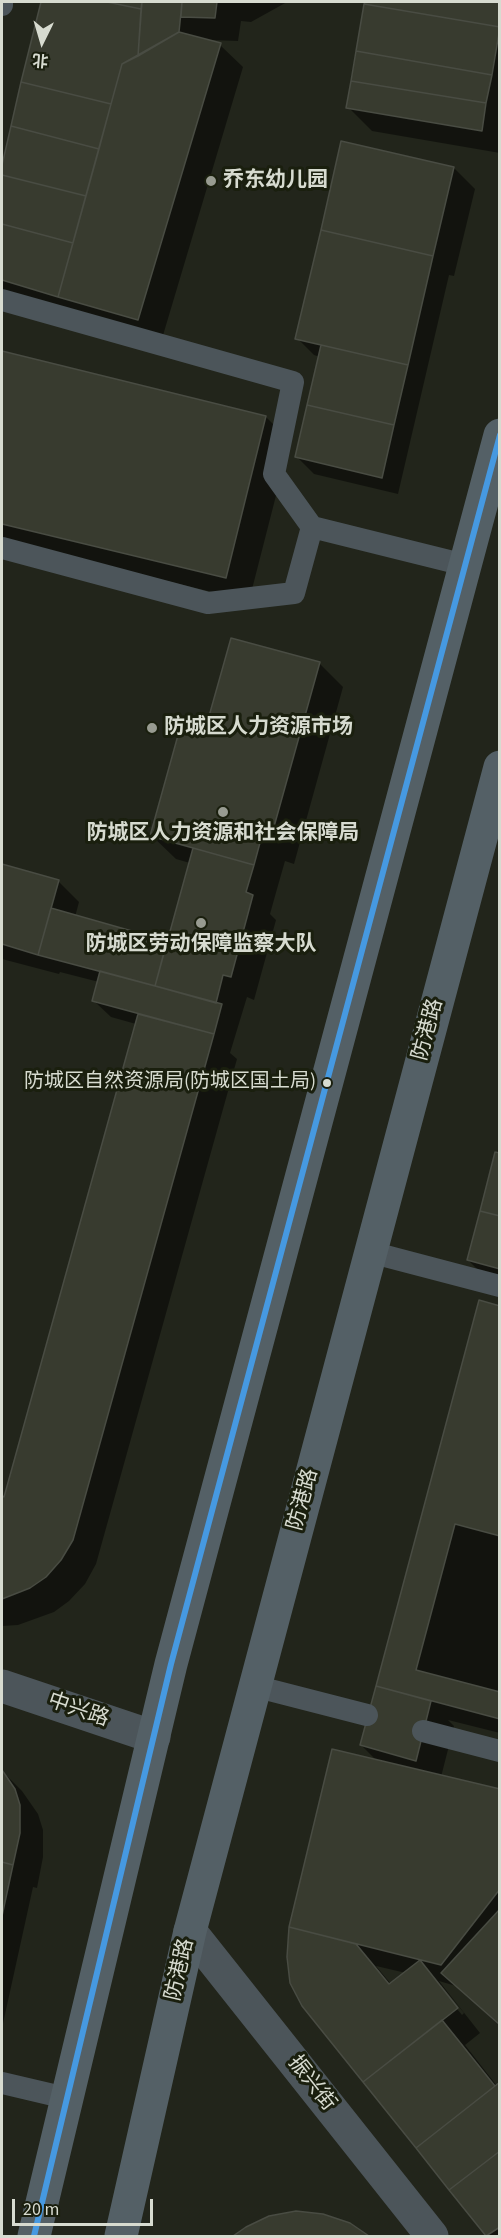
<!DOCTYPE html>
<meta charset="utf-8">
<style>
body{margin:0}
#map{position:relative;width:501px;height:2238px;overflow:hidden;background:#22251b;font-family:"Source Sans 3","Noto Sans SC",sans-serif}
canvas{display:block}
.frame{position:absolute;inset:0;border:3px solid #d7dbd0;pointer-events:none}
.north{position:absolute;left:12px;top:12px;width:60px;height:60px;-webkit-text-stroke:4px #1a1f0e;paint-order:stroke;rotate:185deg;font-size:16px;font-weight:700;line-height:24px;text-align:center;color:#d7dbd0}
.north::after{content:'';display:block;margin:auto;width:21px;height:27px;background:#d7dbd0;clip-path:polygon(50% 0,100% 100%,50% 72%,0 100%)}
.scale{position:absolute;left:12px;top:2199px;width:141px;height:27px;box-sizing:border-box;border:3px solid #d7dbd0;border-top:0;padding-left:8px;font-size:18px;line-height:21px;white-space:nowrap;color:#d7dbd0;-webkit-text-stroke:4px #1a1f0e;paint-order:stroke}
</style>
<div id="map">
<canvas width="501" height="2238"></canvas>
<div class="frame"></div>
<div class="north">北</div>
<div class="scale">20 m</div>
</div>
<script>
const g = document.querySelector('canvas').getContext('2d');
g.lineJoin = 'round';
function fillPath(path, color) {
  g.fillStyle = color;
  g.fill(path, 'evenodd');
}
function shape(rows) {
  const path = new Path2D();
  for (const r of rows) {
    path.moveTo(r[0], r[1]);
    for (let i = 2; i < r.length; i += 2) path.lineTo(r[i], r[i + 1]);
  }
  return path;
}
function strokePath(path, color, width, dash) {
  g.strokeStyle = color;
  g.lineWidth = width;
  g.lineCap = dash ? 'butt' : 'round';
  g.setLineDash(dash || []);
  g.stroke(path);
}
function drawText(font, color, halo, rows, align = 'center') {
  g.font = font + ' "Source Sans 3","Noto Sans SC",sans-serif';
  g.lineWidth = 6;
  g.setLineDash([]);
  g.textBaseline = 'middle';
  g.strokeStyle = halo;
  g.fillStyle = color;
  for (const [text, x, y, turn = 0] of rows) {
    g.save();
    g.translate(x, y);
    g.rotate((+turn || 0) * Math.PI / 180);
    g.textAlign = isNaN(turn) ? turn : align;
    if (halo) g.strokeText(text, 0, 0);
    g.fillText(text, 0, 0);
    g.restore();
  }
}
const shadow = shape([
 [43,2,287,2,251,22,241,21,238,41,209,40,220,45,243,67,161,342,2,293,2,171],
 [366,2,500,2,500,153,372,131,348,107],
 [454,168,475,189,454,276,449,275,398,494,314,474,297,457,320,357,314,355,297,338],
 [2,353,266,417,290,441,249,601,2,541],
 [319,663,343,687,294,864,285,861,277,889,270,914,276,920,254,1000,247,997,230,1053,237,1059,96,1564,85,1584,69,1601,54,1612,18,1625,2,1626,2,1498,5,1499,136,1024,111,1017,94,1001,99,982,60,972,59,974,2,959,2,866,58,881,79,902,75,917,168,944,190,863,176,859,152,836,205,736],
 [500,1142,500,1281,485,1277,468,1260],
 [480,1302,500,1307,500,1733,448,1720,454,1726,441,1777,500,1791,500,2026,456,1986,439,1981,480,2033,465,2045,497,2086,500,2084,500,2236,488,2236,304,2005,288,1957,291,1927,377,1761,361,1745],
 [376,1966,406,1973,391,1984],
 [441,1985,464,2013,462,2015,439,1987],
 [2,1771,22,1791,38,1814,43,1830,43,1857,37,1888,33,1887,2,2028],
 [349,2225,366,2236,236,2236,247,2228]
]);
const building = shape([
 [41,2,107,2,141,9,138,56,122,64,111,104,21,82,41,2],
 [107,2,142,2,141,9,107,2],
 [142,2,182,2,179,32,138,56,142,2],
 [182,2,217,2,215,18,181,17,182,2],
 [365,2,500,2,500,27,364,4,365,2],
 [364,4,500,27,492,75,356,51,364,4],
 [179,32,221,43,138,320,58,297,122,64,179,32],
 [356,51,492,75,486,103,351,81,356,51],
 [351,81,486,103,482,131,346,108,351,81],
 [21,82,111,104,99,149,11,126,21,82],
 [11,126,99,149,86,196,2,175,2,165,11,126],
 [341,141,454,167,433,256,321,230,341,141],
 [2,175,86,196,73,243,2,224,2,175],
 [2,224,73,243,58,297,2,280,2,224],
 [321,230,433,256,408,365,295,339,321,230],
 [321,345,408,365,394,425,307,405,321,345],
 [2,351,266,416,226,578,2,524,2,351],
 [307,405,394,425,382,478,295,457,307,405],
 [231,638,320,662,270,841,261,839,254,865,150,836,180,728,204,734,231,638],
 [193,848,254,865,246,892,253,895,231,977,223,975,216,1003,155,986,193,848],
 [2,864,59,880,38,955,2,944,2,864],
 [51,908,167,941,155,986,38,955,51,908],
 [100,971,222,1004,214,1034,92,1001,100,971],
 [138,1014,214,1034,73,1540,61,1560,46,1577,30,1588,2,1599,2,1496,4,1497,138,1014],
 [495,1152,500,1153,500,1216,480,1211,495,1152],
 [480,1211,500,1216,500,1269,467,1260,480,1211],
 [479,1300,500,1306,500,1719,376,1686,479,1300],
 [455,1524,500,1536,500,1692,416,1670,455,1524],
 [376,1686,431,1701,416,1761,360,1745,376,1686],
 [332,1749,500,1789,500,1889,441,1965,289,1927,332,1749],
 [2,1770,15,1789,20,1805,20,1833,13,1865,2,1862,2,1770],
 [2,1862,13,1865,2,1916,2,1862],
 [500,1909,500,2025,441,1973,500,1909],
 [289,1927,356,1944,389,1984,420,1960,458,2008,363,2082,302,2006,290,1983,287,1957,289,1927],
 [442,2020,495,2086,416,2148,363,2082,442,2020],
 [500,2082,500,2151,449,2190,416,2148,500,2082],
 [500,2151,500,2227,486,2236,449,2190,500,2151],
 [296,2211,323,2214,350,2223,369,2236,233,2236,246,2227,269,2216,296,2211]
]);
const service = shape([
 [2,5,2,2],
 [2,300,293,382,274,474,312,527,465,565],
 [2,548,208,603,294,593,312,527],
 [370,1252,500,1286],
 [254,1686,367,1715],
 [423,1731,500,1751],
 [2,2083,66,2098]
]);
const minor = shape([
 [2,1686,154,1737],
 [190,1931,432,2236]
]);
const trunk = shape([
 [34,2236,171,1664,500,435],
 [121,2236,190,1931,500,767]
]);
const bus1 = shape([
 [34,2236,171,1664,500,435]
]);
const markers = [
 [211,181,6,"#989b91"],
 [152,728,6,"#989b91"],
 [223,812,6,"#989b91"],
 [201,923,6,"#989b91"],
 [327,1083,5,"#d7dbd0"]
];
const busNames = [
 ["防城区自然资源局(防城区国土局)",316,1083]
];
const poiNames = [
 ["乔东幼儿园",223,181],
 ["防城区人力资源市场",164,728],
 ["防城区人力资源和社会保障局",223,834,"center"],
 ["防城区劳动保障监察大队",201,945,"center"]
];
const streetNames = [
 ["防港路",429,1030,-75],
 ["防港路",304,1500,-75],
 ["中兴路",78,1711,19],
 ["防港路",181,1970,-77],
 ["振兴街",311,2084,52]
];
fillPath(shadow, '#0007');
fillPath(building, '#383b2f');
strokePath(building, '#494c43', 1.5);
strokePath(service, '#4c555a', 22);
strokePath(minor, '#4c555a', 33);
strokePath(trunk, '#546066', 33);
strokePath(bus1, '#4699e1', 6);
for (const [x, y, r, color] of markers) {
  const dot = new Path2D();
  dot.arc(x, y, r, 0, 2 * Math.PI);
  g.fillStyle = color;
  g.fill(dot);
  strokePath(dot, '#1a1f0e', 2);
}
drawText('20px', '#d7dbd0', '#1a1f0e', busNames, 'right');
drawText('bold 21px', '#d7dbd0', '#1a1f0e', poiNames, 'left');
drawText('21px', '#d7dbd0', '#1a1f0e', streetNames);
</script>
